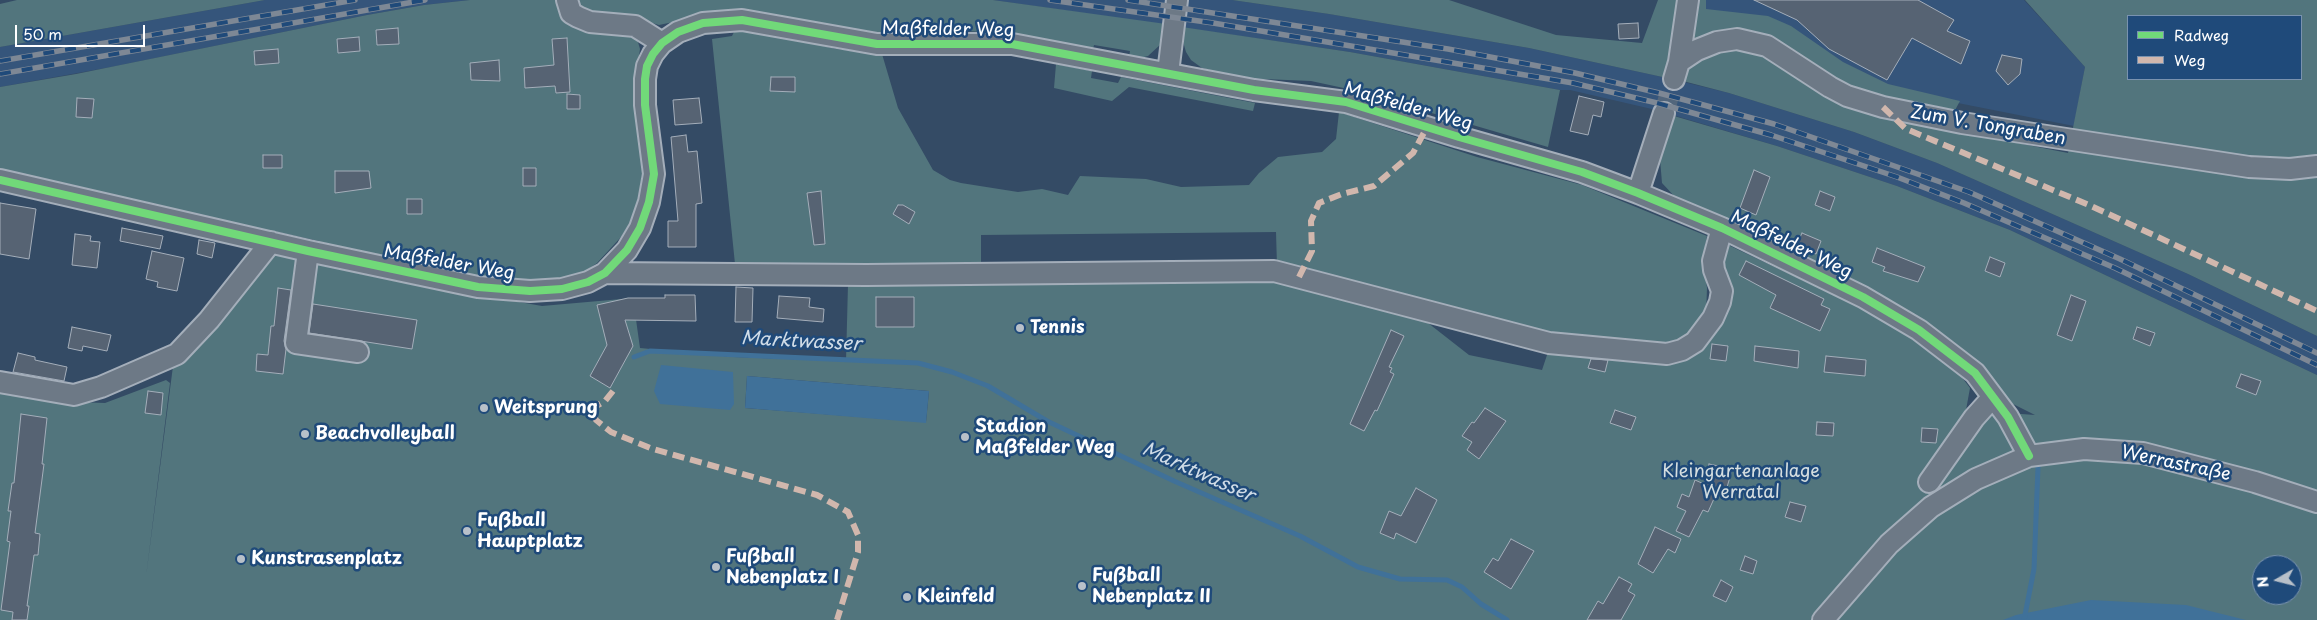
<!DOCTYPE html>
<meta charset="utf-8">
<style>
body{margin:0}
#map{position:relative;width:2317px;height:620px;overflow:hidden;background:#344b65;font-family:"Playpen Sans",sans-serif}
canvas{display:block}
.legend{position:absolute;left:2127px;top:15px;width:175px;height:65px;box-sizing:border-box;background:#1f4a7a;border:1px solid #7992af;margin:0;padding:6px 9px;list-style:none;font-size:15px;color:#fff}
.legend li{display:flex;align-items:center;gap:10px;height:25px}
.legend b{width:25px;border:1px solid #7992af}
.north{position:absolute;left:2252px;top:555px;width:50px;height:50px;box-sizing:border-box;background:#1f4a7a;border:1px solid #7992af;border-radius:50%;rotate:262deg;font-size:14px;font-weight:700;line-height:20px;text-align:center;color:#fff}
.north::after{content:'';display:block;margin:auto;width:18px;height:22px;background:#b8c0c9;clip-path:polygon(50% 0,100% 100%,50% 72%,0 100%)}
.scale{position:absolute;left:15px;top:25px;width:130px;height:22px;box-sizing:border-box;border:2px solid #fff;border-top:0;padding-left:6px;font-size:15px;line-height:18px;white-space:nowrap;color:#fff;-webkit-text-stroke:4px #1f4a7a;paint-order:stroke}
</style>
<div id="map">
<canvas width="2317" height="620"></canvas>
<ul class="legend">
<li><b style="height:6px;background:#71d979"></b>Radweg</li>
<li><b style="height:6px;background:#d1b7ad"></b>Weg</li>
</ul>
<div class="north">N</div>
<div class="scale">50 m</div>
</div>
<script>
const g = document.querySelector('canvas').getContext('2d');
g.lineJoin = 'round';
function fillPath(path, color) {
  g.fillStyle = color;
  g.fill(path, 'evenodd');
}
function shape(rows) {
  const path = new Path2D();
  for (const r of rows) {
    path.moveTo(r[0], r[1]);
    for (let i = 2; i < r.length; i += 2) path.lineTo(r[i], r[i + 1]);
  }
  return path;
}
function strokePath(path, color, width, dash) {
  g.strokeStyle = color;
  g.lineWidth = width;
  g.lineCap = dash ? 'butt' : 'round';
  g.setLineDash(dash || []);
  g.stroke(path);
}
function drawText(font, color, halo, rows, align = 'center') {
  g.font = font + ' "Playpen Sans",sans-serif';
  g.lineWidth = 5;
  g.setLineDash([]);
  g.textBaseline = 'middle';
  g.strokeStyle = halo;
  g.fillStyle = color;
  for (const [text, x, y, turn = 0] of rows) {
    g.save();
    g.translate(x, y);
    g.rotate((+turn || 0) * Math.PI / 180);
    g.textAlign = isNaN(turn) ? turn : align;
    if (halo) g.strokeText(text, 0, 0);
    g.fillText(text, 0, 0);
    g.restore();
  }
}
const built = shape([
 [265,0,470,0,424,5,367,15,111,67,0,87,0,47],
 [993,0,1232,0,1329,14,1529,48,1667,78,1729,93,1854,132,1937,163,2188,274,2317,336,2317,375,2010,230,1897,186,1777,146,1656,110,1570,90,1560,90,1350,52],
 [1701,0,2024,0,2085,67,2074,126,1862,84,1698,18]
]);
const green = shape([
 [17,0,265,0,0,47,0,4],
 [470,0,559,0,562,19,590,31,630,34,638,42,640,49,634,91,643,169,637,206,631,221,621,237,597,263,580,275,553,282,497,283,318,247,319,241,268,230,264,233,0,172,0,87,76,74,367,15,424,5],
 [576,0,993,0,1166,24,1161,44,1148,56,1140,58,1129,57,1130,51,1094,45,1093,49,1072,46,1024,35,967,31,890,37,751,12,711,14,659,25,618,13,584,13,578,7],
 [1232,0,1449,0,1556,35,1642,43,1658,0,1683,0,1667,78,1529,48,1329,14],
 [1692,0,1706,0,1706,9,1768,16,1791,26,1843,62,1888,84,1960,101,1954,112,1864,93,1714,35,1693,41,1689,37],
 [2025,0,2317,0,2317,336,2188,274,1937,163,1854,132,1729,93,1679,80,1686,68,1698,57,1723,48,1751,48,1783,66,1972,134,2068,153,2085,67],
 [2128,16,2301,16,2301,79,2128,79],
 [1182,27,1350,52,1560,90,1548,147,1353,90,1311,81,1239,78,1202,68,1191,60,1186,52,1182,38],
 [757,30,836,49,882,54,898,108,933,170,950,180,961,183,1018,192,1042,189,1068,195,1080,176,1146,179,1181,187,1249,185,1259,173,1278,157,1322,152,1336,139,1339,112,1477,157,1582,185,1707,236,1703,259,1707,288,1706,315,1695,334,1676,346,1561,340,1277,266,1276,232,981,235,981,269,973,266,868,264,735,264,712,39,732,36,734,32],
 [1056,64,1092,71,1091,78,1118,83,1121,77,1255,103,1253,111,1129,87,1112,101,1054,88],
 [1674,116,1777,146,1897,186,2010,230,2317,375,2317,620,0,620,0,390,76,402,105,403,166,380,170,383,146,577,173,366,274,254,361,274,542,306,633,298,640,348,734,357,846,361,848,284,1291,282,1414,312,1469,355,1542,370,1549,349,1677,361,1709,332,1733,294,1717,270,1726,244,1864,309,1951,363,1970,388,1966,410,2035,415,2009,402,1981,367,1927,323,1856,281,1676,198,1662,183,1660,159],
 [747,376,929,391,926,422,745,408],
 [2262,565,2292,565,2292,595,2262,595]
]);
const water = shape([
 [661,365,733,372,734,404,730,410,660,404,654,391],
 [747,376,929,391,926,423,745,408],
 [2091,600,2186,605,2246,620,2003,620,2016,615]
]);
const stream = shape([
 [634,357,650,351,918,363,952,372,988,386,1047,421,1174,481,1300,536,1358,567,1400,579,1447,580,1462,587,1481,604,1507,620],
 [2024,620,2034,569,2038,467]
]);
const building = shape([
 [1754,0,1918,0,1954,20,1947,31,1970,41,1961,64,1912,38,1887,80,1829,49,1797,20,1754,0],
 [1638,23,1639,38,1619,39,1618,24,1638,23],
 [398,28,399,44,377,45,376,30,398,28],
 [359,37,360,51,338,53,337,39,359,37],
 [567,38,570,92,556,93,555,86,525,88,524,68,554,65,552,39,567,38],
 [278,49,279,63,255,65,254,51,278,49],
 [2002,55,2022,59,2020,74,2008,85,1996,71,2002,55],
 [499,60,500,81,471,80,470,63,499,60],
 [771,77,795,77,795,92,770,91,771,77],
 [567,94,580,95,580,109,567,109,567,94],
 [1579,96,1604,102,1601,117,1593,115,1588,135,1570,131,1579,96],
 [77,98,94,99,92,118,76,117,77,98],
 [699,98,702,123,675,125,673,100,699,98],
 [686,135,688,152,697,151,702,203,696,204,696,247,668,247,668,221,678,221,671,137,686,135],
 [263,155,282,155,282,168,263,168,263,155],
 [523,168,536,168,536,186,523,186,523,168],
 [1754,170,1770,177,1756,215,1740,208,1754,170],
 [335,171,369,171,371,188,335,193,335,171],
 [821,191,825,244,814,245,807,193,821,191],
 [1820,191,1835,197,1830,211,1815,205,1820,191],
 [407,199,422,199,422,214,407,214,407,199],
 [0,203,36,209,29,259,0,254,0,203],
 [898,205,903,205,915,212,909,224,893,214,898,205],
 [122,228,163,236,160,249,120,241,122,228],
 [1802,233,1821,241,1816,254,1796,246,1802,233],
 [75,234,91,236,90,241,100,242,97,268,72,265,75,234],
 [199,240,215,243,212,258,197,254,199,240],
 [1877,248,1925,267,1918,282,1883,271,1885,267,1872,262,1877,248],
 [152,251,184,258,177,291,157,287,158,282,146,279,152,251],
 [1990,257,2005,263,2000,277,1985,271,1990,257],
 [1746,261,1824,299,1821,305,1830,309,1820,331,1770,308,1776,295,1739,275,1746,261],
 [736,287,753,288,752,322,735,322,736,287],
 [278,288,291,290,284,341,286,349,283,374,256,371,257,354,268,355,271,326,274,326,278,288],
 [665,295,695,295,696,321,625,320,633,346,610,388,590,376,607,345,597,305,628,298,665,298,665,295],
 [2071,295,2086,301,2072,341,2057,335,2071,295],
 [779,296,810,298,809,307,824,309,823,322,777,318,779,296],
 [876,297,914,297,914,327,876,327,876,297],
 [313,304,417,320,412,349,309,333,313,304],
 [72,327,111,335,107,351,83,346,82,351,68,348,72,327],
 [2137,327,2155,333,2150,346,2133,339,2137,327],
 [1391,330,1404,336,1389,367,1392,368,1390,372,1394,374,1377,411,1375,410,1364,431,1350,424,1391,330],
 [1712,344,1728,346,1726,361,1710,359,1712,344],
 [1755,346,1799,351,1798,368,1754,361,1755,346],
 [18,353,35,357,35,360,67,367,64,381,13,372,18,353],
 [1826,356,1866,360,1865,376,1824,372,1826,356],
 [1591,359,1608,360,1605,372,1588,368,1591,359],
 [2241,374,2261,381,2256,395,2236,387,2241,374],
 [148,391,163,393,161,415,145,413,148,391],
 [1485,408,1506,421,1479,459,1467,450,1472,442,1462,436,1472,422,1474,423,1485,408],
 [1615,410,1636,417,1631,430,1610,423,1615,410],
 [21,414,47,418,42,464,44,464,35,533,40,534,38,555,34,555,27,606,29,606,27,620,12,620,13,612,1,610,10,542,7,541,11,511,8,511,12,483,14,483,21,414],
 [1817,422,1834,423,1833,436,1816,435,1817,422],
 [1922,428,1938,429,1936,443,1921,442,1922,428],
 [1709,464,1732,469,1730,477,1725,494,1717,492,1708,512,1703,510,1689,537,1676,531,1686,511,1677,507,1682,494,1689,497,1695,480,1704,484,1709,464],
 [1416,488,1437,500,1416,543,1396,533,1394,539,1380,533,1389,511,1401,516,1416,488],
 [1790,502,1806,506,1801,522,1785,517,1790,502],
 [1655,527,1681,539,1675,553,1668,549,1653,573,1638,564,1655,527],
 [1511,539,1534,551,1511,589,1484,572,1493,558,1498,561,1511,539],
 [1745,556,1757,561,1753,574,1740,570,1745,556],
 [1619,577,1632,584,1628,591,1635,595,1621,620,1587,620,1598,601,1603,604,1619,577],
 [1721,580,1733,587,1726,602,1713,596,1721,580]
]);
const minorTunnel = shape([
 [1664,113,1674,79]
]);
const minor = shape([
 [567,0,571,13,578,17,590,22,635,26,662,43],
 [1679,62,1697,50,1717,42,1737,39,1767,46,1830,87,1847,96,1883,107,1962,123,2249,167,2290,169,2317,166],
 [1168,73,1177,0],
 [1674,79,1679,62,1688,0],
 [0,180,308,251,478,287,530,291,562,289,588,282,605,273,627,250,640,228,649,202,654,174,645,105,645,79,647,66,653,54,662,43,678,32,703,23,742,20,877,44,1012,44,1254,90,1346,102,1459,137,1582,172,1638,193,1722,228,1863,297,1919,330,1975,373,2008,417,2029,456],
 [1638,193,1664,113],
 [308,251,296,343,358,352],
 [605,273,866,275,1274,271,1549,343,1667,354,1682,350,1695,342,1713,318,1720,302,1722,291,1714,270,1713,261,1722,228],
 [0,382,74,395,101,387,177,354,209,320,271,242],
 [1929,482,1974,418,1992,398],
 [1823,620,1889,544,1931,507,1976,479,2029,456,2084,449,2143,453,2255,482,2317,502]
]);
const rail = shape([
 [1050,0,1213,23,1573,83,1657,103,1771,135,1897,177,1964,203,2115,268,2317,365],
 [1128,0,1448,49,1575,73,1659,93,1774,124,1969,192,2120,259,2317,353],
 [0,61,355,0],
 [0,74,425,0]
]);
const quiet = shape([
 [1883,107,1906,129,2089,205,2317,311],
 [1299,277,1312,251,1311,221,1319,203,1342,194,1374,186,1413,153,1427,127],
 [613,391,605,401,591,409,596,420,611,432,653,449,817,495,848,512,858,535,858,552,837,620]
]);
const cycleway = shape([
 [0,180,308,251,478,287,530,291,562,289,588,282,605,273,627,250,640,228,649,202,654,174,645,105,645,79,647,66,653,54,662,43,678,32,703,23,742,20,877,44,1012,44,1254,90,1346,102,1459,137,1582,172,1638,193,1722,228,1863,297,1919,330,1975,373,2008,417,2029,456]
]);
const markers = [
 [1020,328,5,"#b8c0c9"],
 [484,408,5,"#b8c0c9"],
 [305,434,5,"#b8c0c9"],
 [965,437,5,"#b8c0c9"],
 [467,531,5,"#b8c0c9"],
 [241,559,5,"#b8c0c9"],
 [716,567,5,"#b8c0c9"],
 [1082,586,5,"#b8c0c9"],
 [907,597,5,"#b8c0c9"]
];
const streetNames = [
 ["Maßfelder Weg",948,30,1],
 ["Maßfelder Weg",1408,107,16],
 ["Zum V. Tongraben",1988,126,10],
 ["Maßfelder Weg",1791,245,26],
 ["Maßfelder Weg",449,263,10],
 ["Werrastraße",2176,464,12]
];
const poiNames = [
 ["Tennis",1030,328],
 ["Weitsprung",494,408],
 ["Stadion",975,427],
 ["Maßfelder Weg",975,448],
 ["Beachvolleyball",315,434],
 ["Fußball",477,521],
 ["Hauptplatz",477,542],
 ["Fußball",726,557],
 ["Nebenplatz I",726,578],
 ["Kunstrasenplatz",251,559],
 ["Fußball",1092,576],
 ["Nebenplatz II",1092,597],
 ["Kleinfeld",917,597]
];
const parkNames = [
 ["Kleingartenanlage",1741,472],
 ["Werratal",1741,493]
];
const waterNames = [
 ["Marktwasser",801,342,3],
 ["Marktwasser",1198,473,24]
];
fillPath(built, '#35557b');
fillPath(green, '#52757d');
fillPath(water, '#407199');
strokePath(stream, '#407199', 5);
fillPath(building, '#566373');
strokePath(building, '#a4aeba', 1);
strokePath(minorTunnel, '#52667c', 20, [20, 10]);
strokePath(minor, '#a4aeba', 24);
strokePath(minor, '#6d7986', 20);
strokePath(rail, '#7e8895', 5.5);
strokePath(rail, '#1f4a7a', 4, [11]);
strokePath(quiet, '#d1b7ad', 6, [12, 6]);
strokePath(cycleway, '#71d979', 8);
for (const [x, y, r, color] of markers) {
  const dot = new Path2D();
  dot.arc(x, y, r, 0, 2 * Math.PI);
  g.fillStyle = color;
  g.fill(dot);
  strokePath(dot, '#1f4a7a', 2);
}
drawText('18px', '#fff', '#1f4a7a', streetNames);
drawText('bold 18px', '#fff', '#1f4a7a', poiNames, 'left');
drawText('18px', '#d5dee0', '#1f4a7a', parkNames);
drawText('italic 19px', '#d0dce7', '#1f4a7a', waterNames);
</script>
